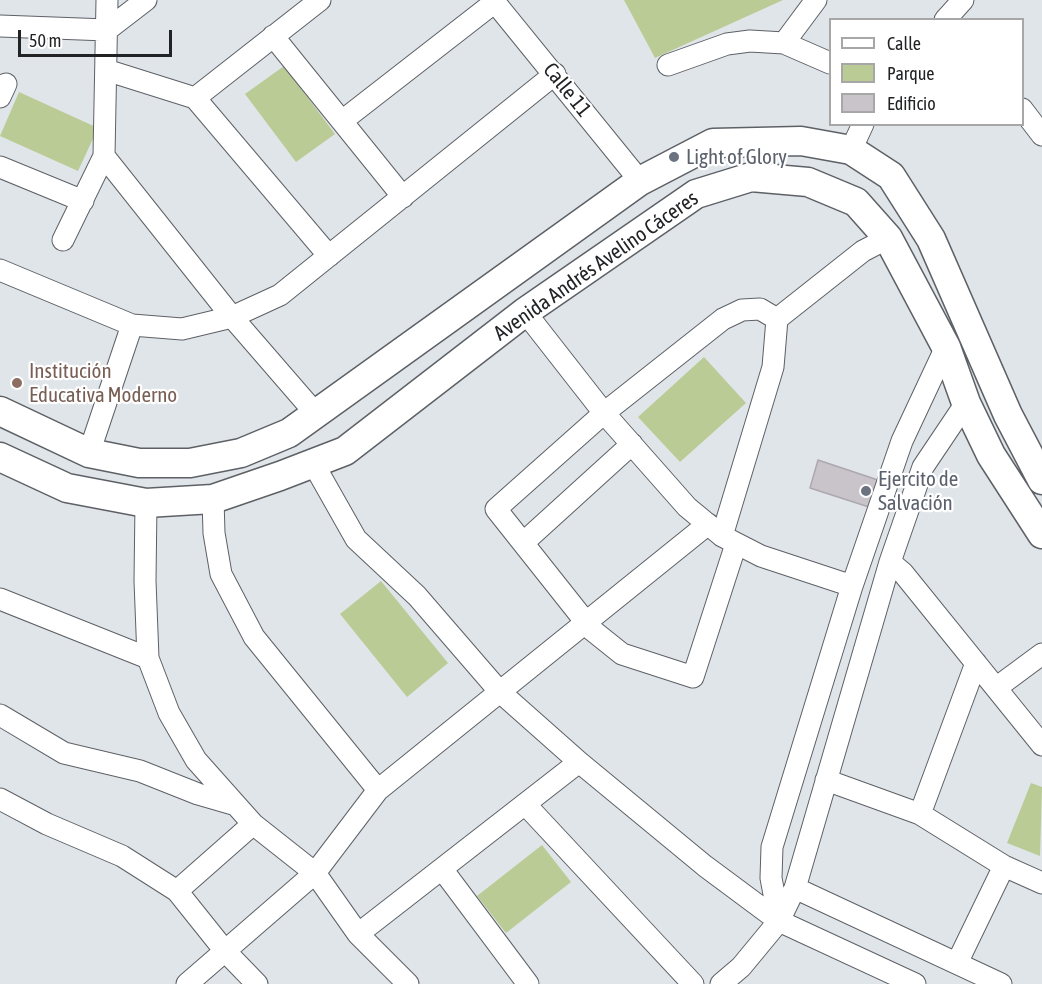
<!DOCTYPE html>
<meta charset="utf-8">
<style>
body{margin:0}
#map{position:relative;width:1042px;height:984px;overflow:hidden;background:#e0e5ea;font-family:"Asap Condensed",sans-serif}
canvas{display:block}
.legend{position:absolute;left:829px;top:18px;width:195px;height:108px;box-sizing:border-box;background:#fff;border:2px solid #a7a7a8;margin:0;padding:8px 10px;list-style:none;font-size:18px;color:#222325}
.legend li{display:flex;align-items:center;gap:12px;height:30px}
.legend b{width:30px;border:2px solid #a7a7a8}
.scale{position:absolute;left:18px;top:30px;width:154px;height:27px;box-sizing:border-box;border:3px solid #222325;border-top:0;padding-left:8px;font-size:18px;line-height:21px;white-space:nowrap;color:#222325;-webkit-text-stroke:4px #fff;paint-order:stroke}
</style>
<div id="map">
<canvas width="1042" height="984"></canvas>
<ul class="legend">
<li><b style="height:8px;background:#fff"></b>Calle</li>
<li><b style="height:16px;background:#bbcb95"></b>Parque</li>
<li><b style="height:16px;background:#c8c4ca"></b>Edificio</li>
</ul>
<div class="scale">50 m</div>
</div>
<script>
const g = document.querySelector('canvas').getContext('2d');
g.lineJoin = 'round';
function fillPath(path, color) {
  g.fillStyle = color;
  g.fill(path, 'evenodd');
}
function shape(rows) {
  const path = new Path2D();
  for (const r of rows) {
    path.moveTo(r[0], r[1]);
    for (let i = 2; i < r.length; i += 2) path.lineTo(r[i], r[i + 1]);
  }
  return path;
}
function strokePath(path, color, width, dash) {
  g.strokeStyle = color;
  g.lineWidth = width;
  g.lineCap = dash ? 'butt' : 'round';
  g.setLineDash(dash || []);
  g.stroke(path);
}
function drawText(font, color, halo, rows, align = 'center') {
  g.font = font + ' "Asap Condensed",sans-serif';
  g.lineWidth = 4.5;
  g.setLineDash([]);
  g.textBaseline = 'middle';
  g.strokeStyle = halo;
  g.fillStyle = color;
  for (const [text, x, y, turn = 0] of rows) {
    g.save();
    g.translate(x, y);
    g.rotate((+turn || 0) * Math.PI / 180);
    g.textAlign = isNaN(turn) ? turn : align;
    if (halo) g.strokeText(text, 0, 0);
    g.fillText(text, 0, 0);
    g.restore();
  }
}
const green = shape([
 [624,0,783,0,655,58],
 [284,66,335,134,296,162,245,94],
 [19,92,98,128,78,171,0,136],
 [704,357,746,403,680,462,638,417],
 [381,581,448,663,407,697,340,614],
 [1031,783,1042,787,1040,856,1007,843],
 [542,845,571,882,506,933,477,896]
]);
const building = shape([
 [818,460,881,481,872,508,810,488,818,460]
]);
const street = shape([
 [493,0,640,181],
 [945,20,963,0],
 [0,26,107,30,146,0],
 [273,36,403,197],
 [784,43,816,0],
 [668,65,727,44,750,41,784,43,830,63],
 [106,70,195,98,329,256],
 [0,97,6,84],
 [195,98,320,0],
 [1022,109,1042,135],
 [342,121,495,2],
 [851,150,863,124],
 [104,156,232,317,316,414],
 [0,167,83,201],
 [63,240,104,156,107,0],
 [0,270,132,325,182,329,232,317,280,295,555,74],
 [525,312,604,413,687,507,722,536,761,556,852,586],
 [89,453,132,325],
 [313,463,356,539,417,596,500,692,579,762,705,866,779,921,915,984],
 [213,499,214,533,221,574,254,637,378,790],
 [146,503,145,581,148,658,169,713,196,760,253,824,315,873,358,934,408,984],
 [722,536,773,367,777,319,863,251,888,238],
 [523,543,632,444],
 [736,544,693,677,622,654,592,630,496,509,604,413,723,319,742,310,760,309,777,319],
 [890,562,903,573,1042,745],
 [0,599,148,658],
 [996,688,1042,654],
 [0,715,64,753,140,771,198,794,236,805],
 [826,780,920,814,1004,866,1042,883],
 [0,799,47,824,122,856,177,891,225,951,257,984],
 [525,804,693,984],
 [920,814,976,663],
 [442,869,528,984],
 [795,888,1001,984],
 [177,891,253,824],
 [779,921,771,878,772,847,852,586,902,441,946,347],
 [358,934,579,762],
 [957,963,1004,866],
 [187,984,315,873,378,790,708,524],
 [721,984,741,967,779,921,795,888,890,562,923,467,966,403]
]);
const secondary = shape([
 [0,411,89,453,139,463,190,463,241,453,289,433,640,181,713,143,801,141,851,150,891,176,931,239,1008,415,1042,480],
 [0,457,67,488,146,503,213,499,280,476,345,451,525,312,696,194,751,177,808,182,856,202,888,238,946,347,966,403,991,455,1042,534]
]);
const markers = [
 [674,157,6,"#6b7280"],
 [17,383,6,"#8d6e63"],
 [866,491,6,"#6b7280"]
];
const streetNames = [
 ["Calle 11",567,90,51],
 ["Avenida Andrés Avelino Cáceres",596,266,-35]
];
const worshipNames = [
 ["Light of Glory",686,157],
 ["Ejercito de",878,479],
 ["Salvación",878,503]
];
const educationNames = [
 ["Institución",29,371],
 ["Educativa Moderno",29,395]
];
fillPath(green, '#bbcb95');
fillPath(building, '#c8c4ca');
strokePath(building, '#aca8ae', 1.5);
strokePath(street, '#5d6166', 23);
strokePath(secondary, '#5d6166', 31);
strokePath(street, '#fff', 21);
strokePath(secondary, '#fff', 28);
for (const [x, y, r, color] of markers) {
  const dot = new Path2D();
  dot.arc(x, y, r, 0, 2 * Math.PI);
  g.fillStyle = color;
  g.fill(dot);
  strokePath(dot, '#fff', 2);
}
drawText('21px', '#222325', '#fff', streetNames);
drawText('21px', '#5b616d', '#fff', worshipNames, 'left');
drawText('21px', '#785e54', '#fff', educationNames, 'left');
</script>
